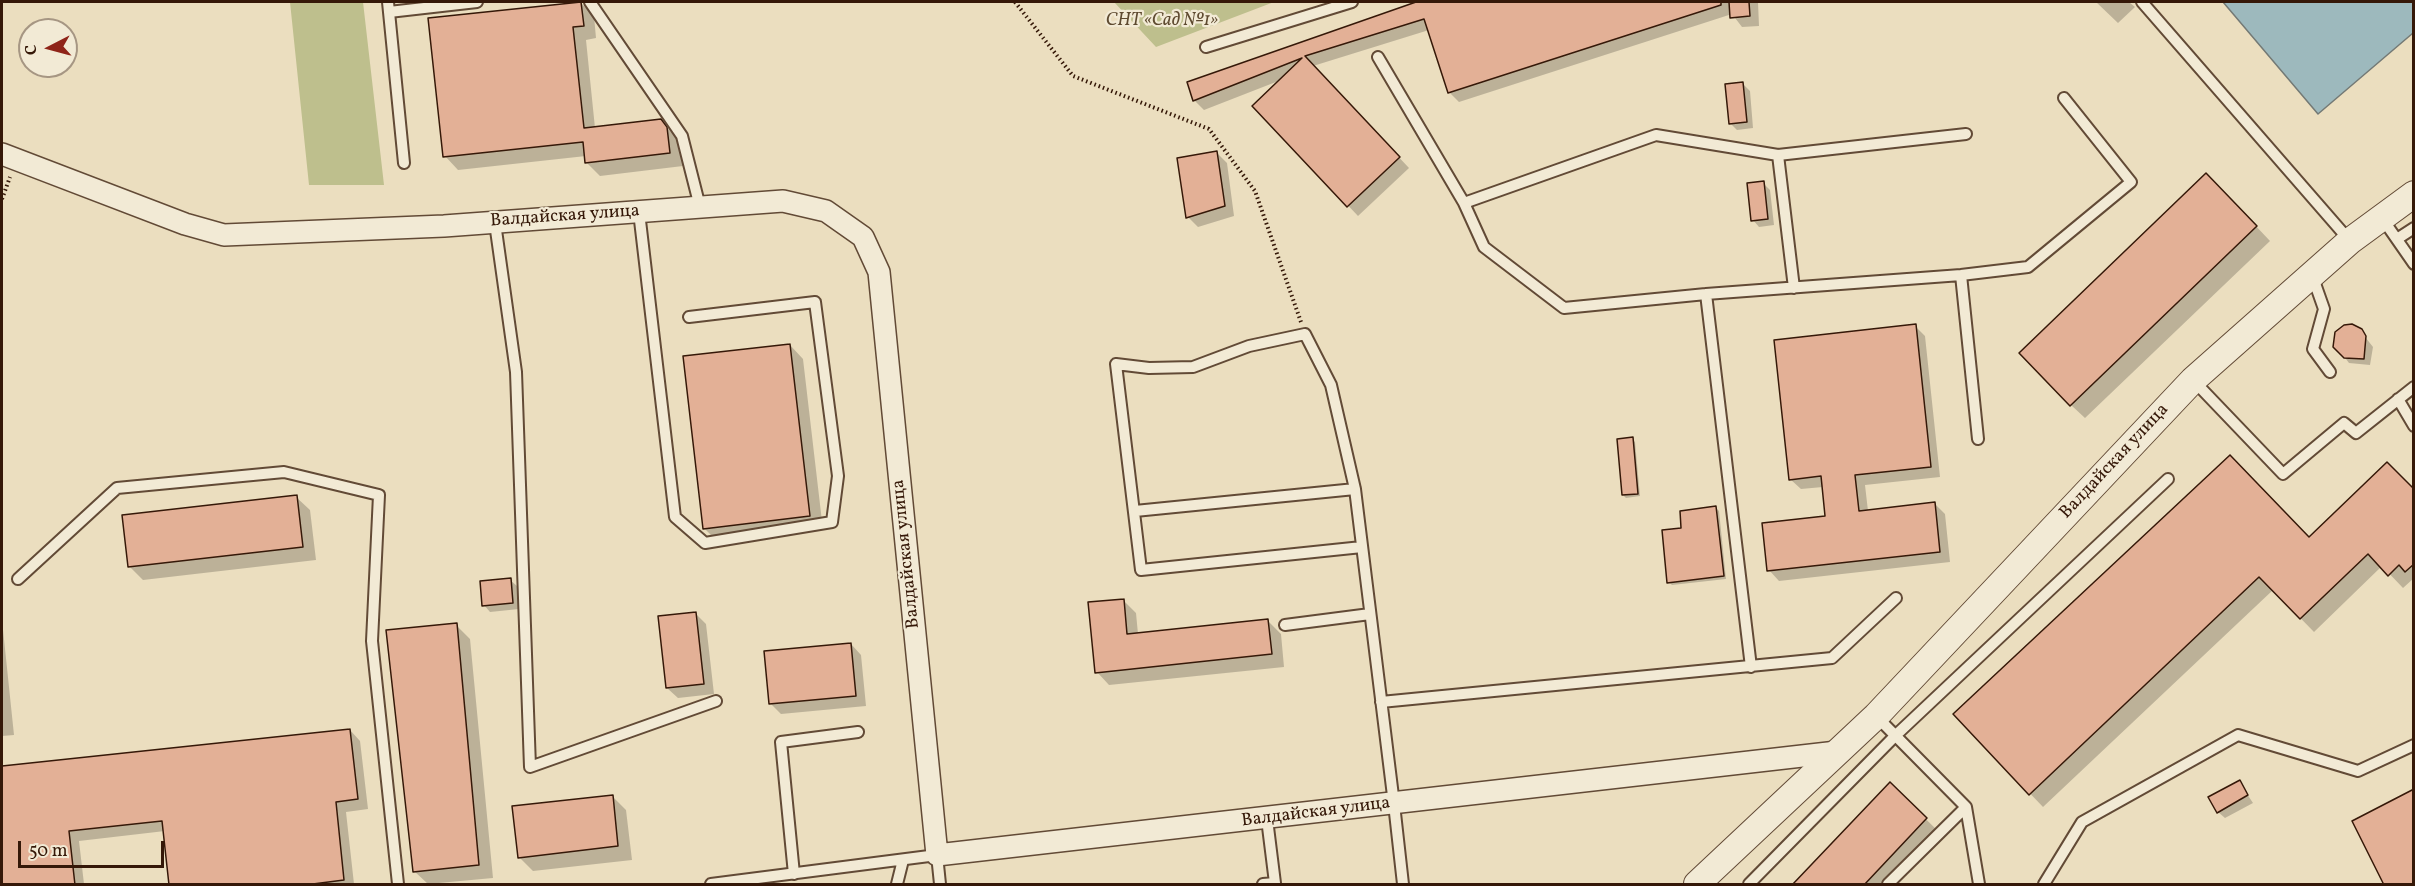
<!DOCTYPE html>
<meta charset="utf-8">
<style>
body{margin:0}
#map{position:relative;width:2415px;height:886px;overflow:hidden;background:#ebdebf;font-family:Vollkorn,serif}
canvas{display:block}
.frame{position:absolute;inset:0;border:3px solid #351808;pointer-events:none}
.north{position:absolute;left:18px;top:18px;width:60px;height:60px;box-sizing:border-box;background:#f2ead5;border:2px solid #a69683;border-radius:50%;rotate:264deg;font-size:16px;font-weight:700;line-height:24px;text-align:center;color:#351808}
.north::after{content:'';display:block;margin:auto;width:21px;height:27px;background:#8f2418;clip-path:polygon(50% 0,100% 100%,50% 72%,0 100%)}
.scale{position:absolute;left:18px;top:841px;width:146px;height:27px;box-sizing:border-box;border:3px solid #351808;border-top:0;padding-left:8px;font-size:18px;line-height:21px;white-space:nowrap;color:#351808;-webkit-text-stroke:4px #f2ead5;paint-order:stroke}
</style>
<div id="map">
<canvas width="2415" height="886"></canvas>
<div class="frame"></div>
<div class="north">С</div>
<div class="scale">50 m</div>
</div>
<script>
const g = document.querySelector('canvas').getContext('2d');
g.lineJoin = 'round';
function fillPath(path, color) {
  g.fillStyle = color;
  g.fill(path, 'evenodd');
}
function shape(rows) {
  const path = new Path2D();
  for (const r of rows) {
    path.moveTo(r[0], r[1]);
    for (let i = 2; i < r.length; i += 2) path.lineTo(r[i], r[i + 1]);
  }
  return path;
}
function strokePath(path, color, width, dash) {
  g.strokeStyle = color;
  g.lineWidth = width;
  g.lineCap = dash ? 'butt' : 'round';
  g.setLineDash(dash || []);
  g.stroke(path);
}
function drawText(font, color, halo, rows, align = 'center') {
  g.font = font + ' Vollkorn,serif';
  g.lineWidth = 4.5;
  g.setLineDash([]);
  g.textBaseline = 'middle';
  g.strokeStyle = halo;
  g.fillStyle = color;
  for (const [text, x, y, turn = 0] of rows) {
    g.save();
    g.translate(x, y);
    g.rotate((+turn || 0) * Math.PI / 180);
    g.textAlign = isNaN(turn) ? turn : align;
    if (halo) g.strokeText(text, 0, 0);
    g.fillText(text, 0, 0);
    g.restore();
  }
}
const green = shape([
 [290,2,363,2,384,185,309,185],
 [1114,2,1274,2,1156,47]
]);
const water = shape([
 [2223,2,2413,2,2413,33,2318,114,2223,2]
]);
const shadow = shape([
 [1421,2,1758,2,1759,26,1742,27,1732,14,1459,102,1449,92,1429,30,1313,66,1409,168,1358,216,1254,106,1281,80,1204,110,1194,100],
 [2096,2,2129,2,2135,7,2118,23],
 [581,3,594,16,596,38,586,40,595,128,661,121,680,142,683,166,600,176,587,163,586,156,458,170,445,156],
 [1743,84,1750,91,1753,128,1737,130,1730,123],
 [1217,153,1227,163,1234,216,1198,227,1188,217],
 [1763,183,1770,190,1774,225,1759,227,1753,220],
 [2220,188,2270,241,2085,418,2071,405],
 [1915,326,1925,336,1940,477,1865,485,1868,511,1935,504,1945,514,1950,562,1779,581,1769,570,1827,517,1823,487,1801,489,1790,479],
 [2358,328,2373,347,2370,365,2349,363,2334,343],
 [790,345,803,359,823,530,718,542,704,528],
 [1632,439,1635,442,1640,496,1626,498,1623,495],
 [2414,491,2414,578,2403,588,2382,566,2314,632,2273,590,2043,807,1955,715,2309,539],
 [296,497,310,510,316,560,143,580,129,566],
 [1716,508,1719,511,1726,579,1672,585,1669,582,1683,529],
 [510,580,517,586,519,609,490,612,484,605],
 [1123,600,1136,613,1138,634,1268,621,1281,634,1284,667,1109,685,1097,672],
 [695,613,706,624,714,694,678,698,667,688],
 [2,620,14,735,2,736],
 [456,625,470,639,493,878,428,884,414,871],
 [851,644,861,655,866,706,781,714,770,703],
 [350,730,360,741,368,809,346,812,354,884,171,884,165,831,79,841,84,884,2,884,2,768],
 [2239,782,2253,803,2225,818,2218,812],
 [1890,784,1940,833,1890,884,1794,884],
 [612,796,626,810,632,860,533,871,519,857]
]);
const building = shape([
 [581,2,584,26,573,27,584,128,661,119,667,127,670,153,585,163,583,142,443,157,428,18,581,2],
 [1416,2,1721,2,1721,5,1448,93,1424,19,1305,56,1400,157,1347,207,1252,106,1302,58,1193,101,1187,82,1416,2],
 [1729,2,1749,2,1750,16,1730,18,1729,2],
 [1743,82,1747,122,1729,124,1725,84,1743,82],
 [1217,151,1225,206,1186,218,1177,158,1217,151],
 [2206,173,2257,226,2070,406,2019,353,2206,173],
 [1764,181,1768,219,1751,221,1747,183,1764,181],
 [1916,324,1931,467,1855,475,1859,511,1935,502,1940,552,1767,571,1762,523,1825,516,1821,476,1789,480,1774,340,1916,324],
 [2352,324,2362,329,2366,336,2364,359,2344,358,2333,347,2335,332,2344,325,2352,324],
 [790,344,810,516,703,529,683,356,790,344],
 [1633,437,1638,494,1622,495,1617,439,1633,437],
 [2230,455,2309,537,2387,462,2414,489,2414,564,2405,572,2399,565,2388,576,2368,554,2300,619,2259,577,2029,795,1953,714,2230,455],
 [297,495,303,547,128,567,122,515,297,495],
 [1716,506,1724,576,1667,583,1662,530,1681,528,1680,511,1716,506],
 [511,578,513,603,482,606,480,581,511,578],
 [1124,599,1127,634,1268,619,1272,654,1095,673,1088,602,1124,599],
 [696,612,704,684,666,688,658,616,696,612],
 [457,623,479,865,413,872,386,630,457,623],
 [851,643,856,696,769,704,764,651,851,643],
 [350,729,358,799,336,802,344,880,305,885,169,885,162,821,69,831,75,885,2,885,2,766,350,729],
 [2240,780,2248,795,2217,813,2208,797,2240,780],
 [1890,782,1927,818,1864,885,1792,885,1890,782],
 [2414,789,2414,885,2384,885,2352,821,2414,789],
 [613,795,618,846,518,858,512,806,613,795]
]);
const path = shape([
 [1015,2,1073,76,1209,129,1255,191,1301,322],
 [2,199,10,177]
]);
const service = shape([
 [388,2,404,163],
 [590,2,682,136,700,207],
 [2142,2,2350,241],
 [389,12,477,2],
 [1206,47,1352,2],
 [1378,57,1464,203,1484,247,1564,308,1706,294,1961,275,2028,267,2131,182,2064,98],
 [1778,155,1794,288],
 [1464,203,1656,135,1778,155,1966,134],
 [639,212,675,517,705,543,832,522,838,476,815,302,689,317],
 [2382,218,2414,264],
 [495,223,516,372,530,767,716,701],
 [2397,239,2414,228],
 [1961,275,1978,439],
 [2312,275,2324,309,2313,349,2330,372],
 [1706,294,1751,667],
 [2193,380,2283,474,2344,423,2356,433,2414,387],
 [2398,399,2414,426],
 [1135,511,1355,489],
 [1362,547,1141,570,1116,364,1149,368,1193,367,1249,346,1305,334,1331,385,1355,489,1394,804,1403,884],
 [18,579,117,488,284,472,379,495,372,641,398,884],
 [1285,625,1370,614],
 [1381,702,1832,658,1896,598],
 [1876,716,1966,807,1979,884],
 [794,874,781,742,858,732],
 [711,884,937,855,940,884],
 [897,884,903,860],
 [1263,884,1275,883,1267,819],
 [1749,884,1896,735,2168,479],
 [1888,884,1966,807],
 [2044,884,2082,822,2238,735,2358,771,2414,745]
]);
const minor = shape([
 [2,154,185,224,224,235,444,226,783,201,826,211,863,237,879,272,937,855,1837,752]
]);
const tertiary = shape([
 [1697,884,1876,716,2193,380,2350,241,2414,194]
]);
const parkNames = [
 ["СНТ «Сад №1»",1162,22]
];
const streetNames = [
 ["Валдайская улица",565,217,-4],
 ["Валдайская улица",2115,462,-47],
 ["Валдайская улица",907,554,-96],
 ["Валдайская улица",1316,813,-7]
];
fillPath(green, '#bebf8d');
fillPath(water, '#9db9bd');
strokePath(water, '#737975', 1.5);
fillPath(shadow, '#0003');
fillPath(building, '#e3b096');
strokePath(building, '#351808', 1.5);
strokePath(service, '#624a36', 14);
strokePath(minor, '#624a36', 24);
strokePath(tertiary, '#624a36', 28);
strokePath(path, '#351808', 4, [1.5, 3]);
strokePath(service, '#f2ead5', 10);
strokePath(minor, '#f2ead5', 21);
strokePath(tertiary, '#f2ead5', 26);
drawText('italic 18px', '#5e4a30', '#f2ead5', parkNames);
drawText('18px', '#351808', '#f2ead5', streetNames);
</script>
